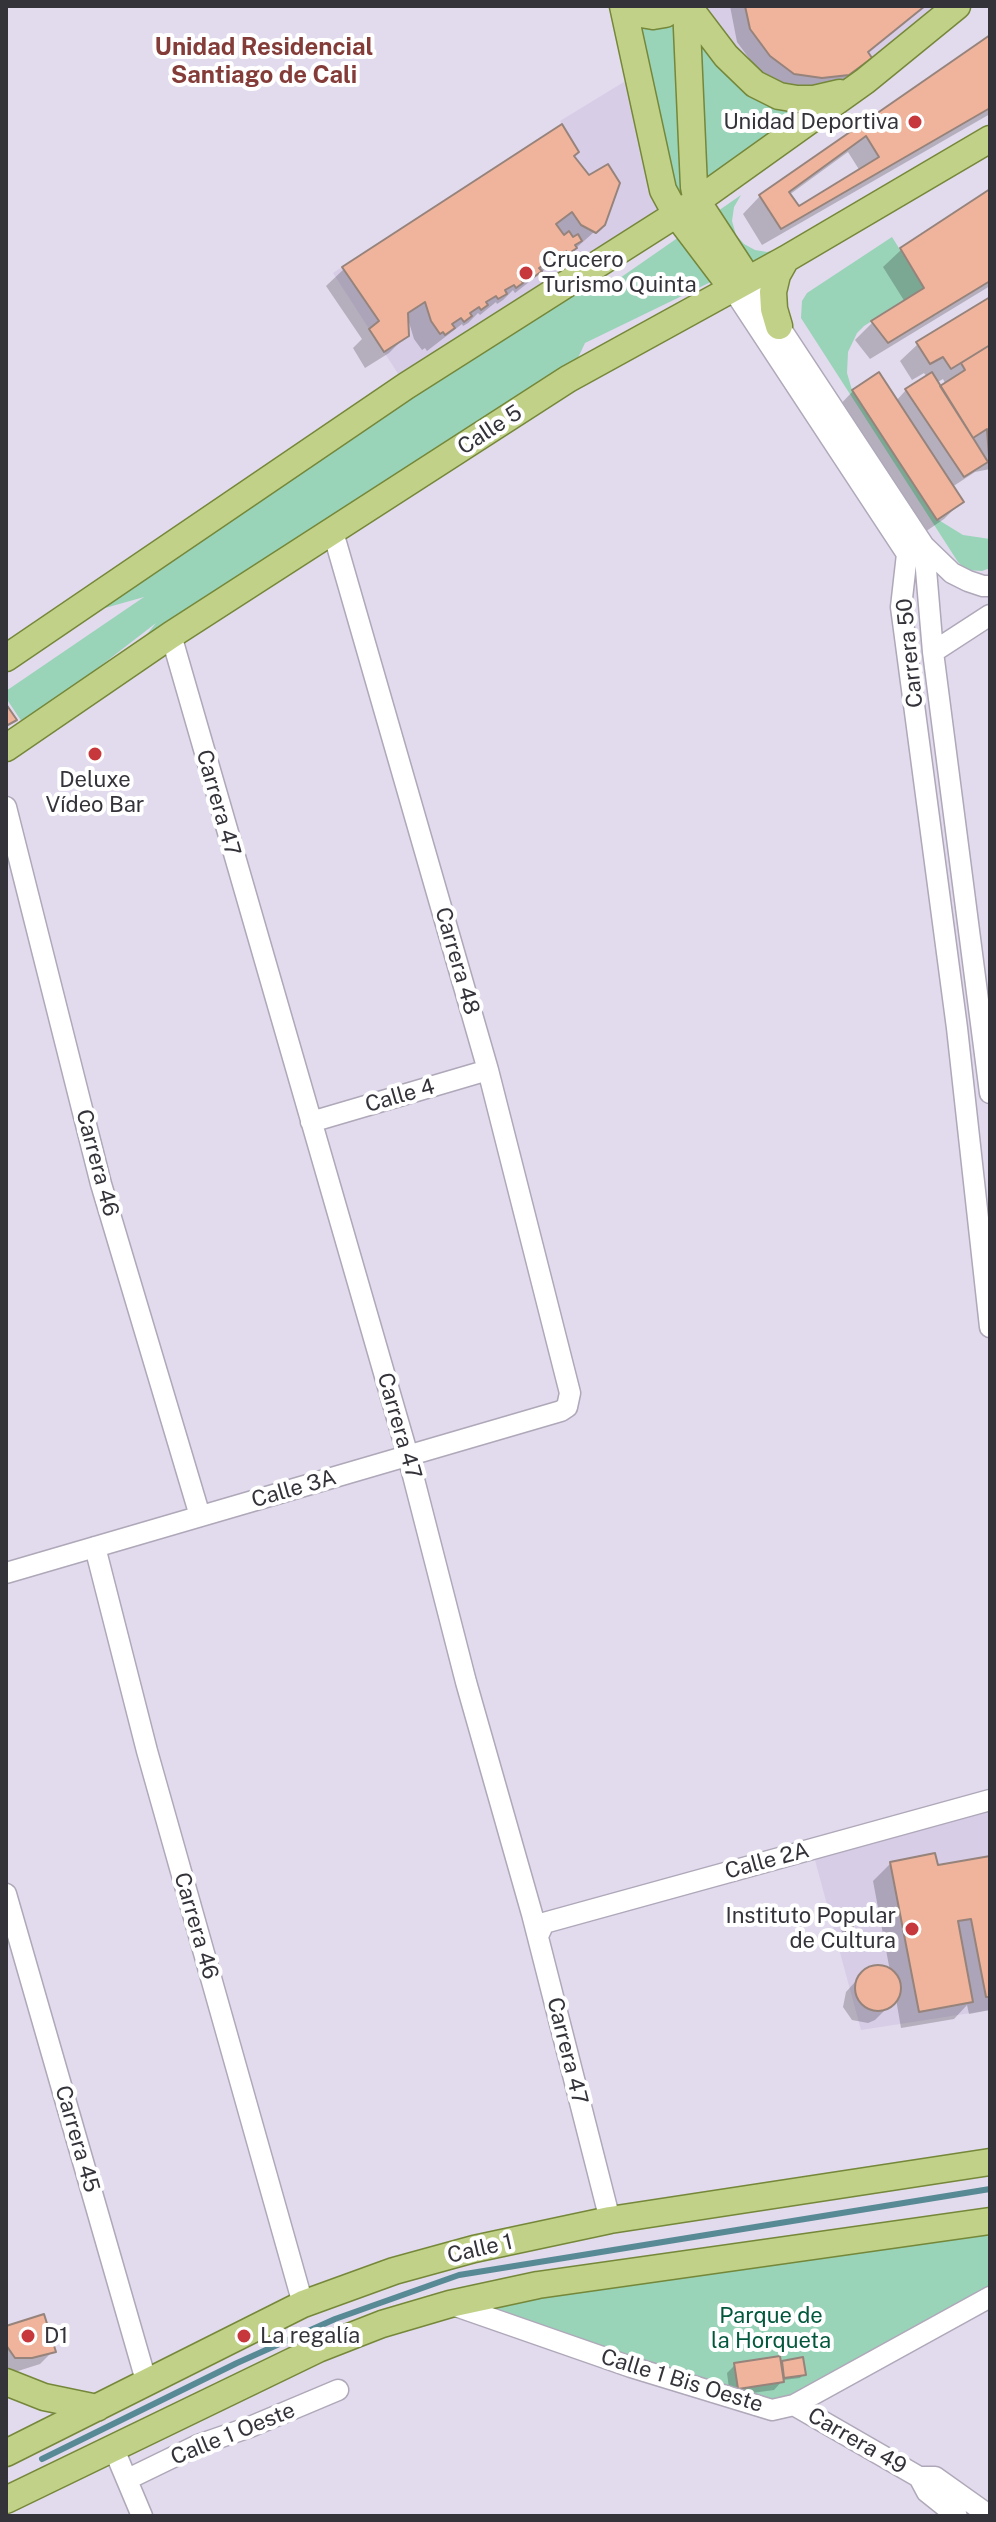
<!DOCTYPE html>
<meta charset="utf-8">
<style>
body{margin:0}
#map{position:relative;width:996px;height:2522px;overflow:hidden;background:#e2daed;font-family:"Public Sans",sans-serif}
canvas{display:block}
.frame{position:absolute;inset:0;border:8px solid #35333a;pointer-events:none}
</style>
<div id="map">
<canvas width="996" height="2522"></canvas>
<div class="frame"></div>
</div>
<script>
const g = document.querySelector('canvas').getContext('2d');
g.lineJoin = 'round';
function fillPath(path, color) {
  g.fillStyle = color;
  g.fill(path, 'evenodd');
}
function shape(rows) {
  const path = new Path2D();
  for (const r of rows) {
    if (r.length === 3) {
      path.moveTo(r[0] + r[2], r[1]);
      path.arc(r[0], r[1], r[2], 0, 2 * Math.PI);
      continue;
    }
    path.moveTo(r[0], r[1]);
    for (let i = 2; i < r.length; i += 2) path.lineTo(r[i], r[i + 1]);
  }
  return path;
}
function strokePath(path, color, width, dash) {
  g.strokeStyle = color;
  g.lineWidth = width;
  g.lineCap = dash ? 'butt' : 'round';
  g.setLineDash(dash || []);
  g.stroke(path);
}
function drawText(font, color, halo, rows, align = 'center') {
  g.font = font + ' "Public Sans",sans-serif';
  g.lineWidth = 8;
  g.setLineDash([]);
  g.textBaseline = 'middle';
  g.strokeStyle = halo;
  g.fillStyle = color;
  for (const [text, x, y, turn = 0] of rows) {
    g.save();
    g.translate(x, y);
    g.rotate((+turn || 0) * Math.PI / 180);
    g.textAlign = isNaN(turn) ? turn : align;
    if (halo) g.strokeText(text, 0, 0);
    g.fillText(text, 0, 0);
    g.restore();
  }
}
const built = shape([
 [688,6,957,6,865,81,788,98],
 [637,74,676,214,406,386,333,273,562,125,560,121],
 [990,1800,990,2010,861,2030,812,1849]
]);
const green = shape([
 [623,6,688,6,748,79,824,98,676,214],
 [741,195,734,207,732,221,736,235,744,244,755,250,767,252,779,249,741,268,708,218],
 [689,230,723,276,585,343,568,379,118,670,156,623,24,725,6,698,6,691,144,597,66,619,535,304,607,287],
 [892,237,924,288,864,326,857,333,848,352,847,373,852,390,937,519,963,535,990,539,990,568,982,571,966,570,958,562,801,318,802,301,807,293],
 [990,2221,990,2297,772,2410,450,2304]
]);
const shadow = shape([
 [730,6,925,6,866,54,869,58,834,87,781,86,757,69,737,42],
 [990,38,990,114,762,245,743,214,760,196],
 [848,152,860,171,798,208,789,195],
 [572,156,603,224,557,265,550,270,548,267,515,293,513,290,503,300,497,304,496,302,480,315,478,313,468,323,463,326,462,324,427,351,425,348,422,350,414,339,408,319,407,335,389,353,365,368,353,348,362,339,326,286,344,269],
 [990,192,990,286,870,359,855,340,872,323,905,302,883,267,901,250],
 [990,299,990,469,975,472,952,487,962,501,944,519,919,536,836,409,853,391,896,401,906,390,927,377,924,373,912,380,900,361,918,344],
 [943,379,946,385,940,389,936,383],
 [990,1858,990,2010,969,2014,967,2005,954,2019,901,2028,896,1999,875,2020,868,2023,852,2020,843,2007,846,1992,865,1971,873,1968,890,1971,873,1881,891,1863,936,1868],
 [845,1926,856,1941,846,1947,841,1929],
 [6,2328,53,2351,40,2364,18,2371,6,2370],
 [783,2363,804,2374,800,2378,783,2380,774,2390,730,2396,727,2373,735,2365,780,2365]
]);
const stream = shape([
 [42,2459,237,2363,335,2319,459,2275,990,2189]
]);
const building = shape([
 [745,6,925,6,868,52,872,58,849,75,822,78,794,74,770,56,750,29,745,6],
 [990,35,990,108,781,229,759,195,990,35],
 [866,136,879,157,799,206,789,192,866,136],
 [562,124,579,152,574,156,589,175,608,164,620,183,605,225,596,233,581,225,572,212,556,224,564,235,569,231,573,237,578,234,582,241,575,245,577,248,568,254,566,251,556,257,558,260,550,265,548,262,539,268,542,271,534,277,531,273,521,280,523,283,516,288,514,285,505,290,507,294,498,299,496,296,486,302,488,305,481,310,479,307,470,313,472,316,464,322,461,318,452,324,455,328,445,335,443,332,440,334,431,321,425,302,408,313,409,336,384,352,369,329,379,321,342,267,562,124],
 [990,189,990,281,888,343,871,321,924,288,900,248,990,189],
 [990,297,990,345,951,369,943,357,930,364,916,342,990,297],
 [990,345,990,456,989,456,987,429,973,438,940,386,965,370,961,363,990,345],
 [879,372,964,502,937,520,852,390,879,372],
 [932,372,988,462,964,477,905,389,932,372],
 [6,704,17,720,6,726,6,704],
 [935,1853,938,1865,990,1856,990,1997,986,1997,971,1919,958,1921,973,2002,919,2012,890,1862,935,1853],
 [851,1922,858,1942,850,1944,844,1924,851,1922],
 [878,1988,23],
 [44,2314,56,2352,32,2358,15,2358,6,2345,6,2326,44,2314],
 [780,2356,784,2382,738,2389,734,2363,780,2356],
 [803,2357,806,2375,784,2378,782,2361,803,2357]
]);
const minor = shape([
 [748,279,924,546,952,573,968,581,983,586,990,586],
 [732,288,907,554,901,607,957,1028,990,1327],
 [924,546,933,652,990,1093],
 [171,635,408,1456,466,1682,532,1914,610,2220],
 [933,652,990,615],
 [6,807,101,1184,200,1516],
 [311,1122,488,1070],
 [95,1547,147,1751,303,2304],
 [6,1573,561,1411,567,1407,570,1393,488,1070,333,532],
 [6,1894,147,2384],
 [538,1936,544,1923,990,1800],
 [450,2304,631,2367,772,2410,794,2405,990,2297],
 [794,2405,919,2477,935,2477,990,2516],
 [113,2447,142,2516],
 [919,2477,927,2492,957,2516],
 [128,2479,198,2445,250,2427,338,2390]
]);
const major = shape([
 [623,6,663,190,676,214,732,288],
 [629,6,641,14,653,16,665,14,675,6],
 [686,6,694,187,697,201,748,279],
 [688,6,726,56,755,84,779,96,797,99,814,99,840,93],
 [779,326,774,309,773,292,777,275,786,259],
 [6,658,406,386,697,201,865,81,957,6],
 [6,748,171,635,568,379,786,259,990,139],
 [6,2382,44,2397,97,2408],
 [6,2453,303,2304,394,2271,474,2249,610,2220,990,2162],
 [6,2500,318,2349,382,2324,450,2304,538,2285,990,2221]
]);
const markers = [
 [915,122,8,"#c7383c"],
 [526,273,8,"#c7383c"],
 [95,754,8,"#c7383c"],
 [912,1929,8,"#c7383c"],
 [28,2336,8,"#c7383c"],
 [244,2336,8,"#c7383c"]
];
const poiNames = [
 ["Unidad Deportiva",899,122,"right"],
 ["Crucero",542,260],
 ["Turismo Quinta",542,285],
 ["Deluxe",95,780,"center"],
 ["Vídeo Bar",95,805,"center"],
 ["Instituto Popular",896,1916,"right"],
 ["de Cultura",896,1941,"right"],
 ["D1",44,2336],
 ["La regalía",260,2336]
];
const streetNames = [
 ["Calle 5",490,430,-33],
 ["Carrera 50",910,653,-96],
 ["Carrera 47",218,803,74],
 ["Carrera 48",457,961,74],
 ["Calle 4",400,1096,-16],
 ["Carrera 46",97,1163,75],
 ["Carrera 47",399,1426,74],
 ["Calle 3A",294,1489,-16],
 ["Calle 2A",767,1861,-15],
 ["Carrera 46",196,1926,74],
 ["Carrera 47",567,2051,76],
 ["Carrera 45",77,2139,74],
 ["Calle 1",480,2249,-13],
 ["Calle 1 Bis Oeste",682,2381,17],
 ["Calle 1 Oeste",233,2434,-22],
 ["Carrera 49",857,2441,30]
];
const parkNames = [
 ["Parque de",771,2316],
 ["la Horqueta",771,2341]
];
const neighbourhoodNames = [
 ["Unidad Residencial",264,48],
 ["Santiago de Cali",264,76]
];
fillPath(built, '#d7cde6');
fillPath(green, '#99d3b8');
fillPath(shadow, '#0003');
strokePath(stream, '#578a95', 6);
fillPath(building, '#efb49b');
strokePath(building, '#96837b', 2);
strokePath(minor, '#afa8b9', 23);
strokePath(major, '#758739', 29);
strokePath(minor, '#fff', 20);
strokePath(major, '#c1d288', 26);
for (const [x, y, r, color] of markers) {
  const dot = new Path2D();
  dot.arc(x, y, r, 0, 2 * Math.PI);
  g.fillStyle = color;
  g.fill(dot);
  strokePath(dot, '#fff', 3);
}
drawText('22px', '#35333a', '#fff', poiNames, 'left');
drawText('22px', '#35333a', '#fff', streetNames);
drawText('22px', '#02573c', '#fff', parkNames);
drawText('bold 24px', '#843c39', '#fff', neighbourhoodNames);
</script>
